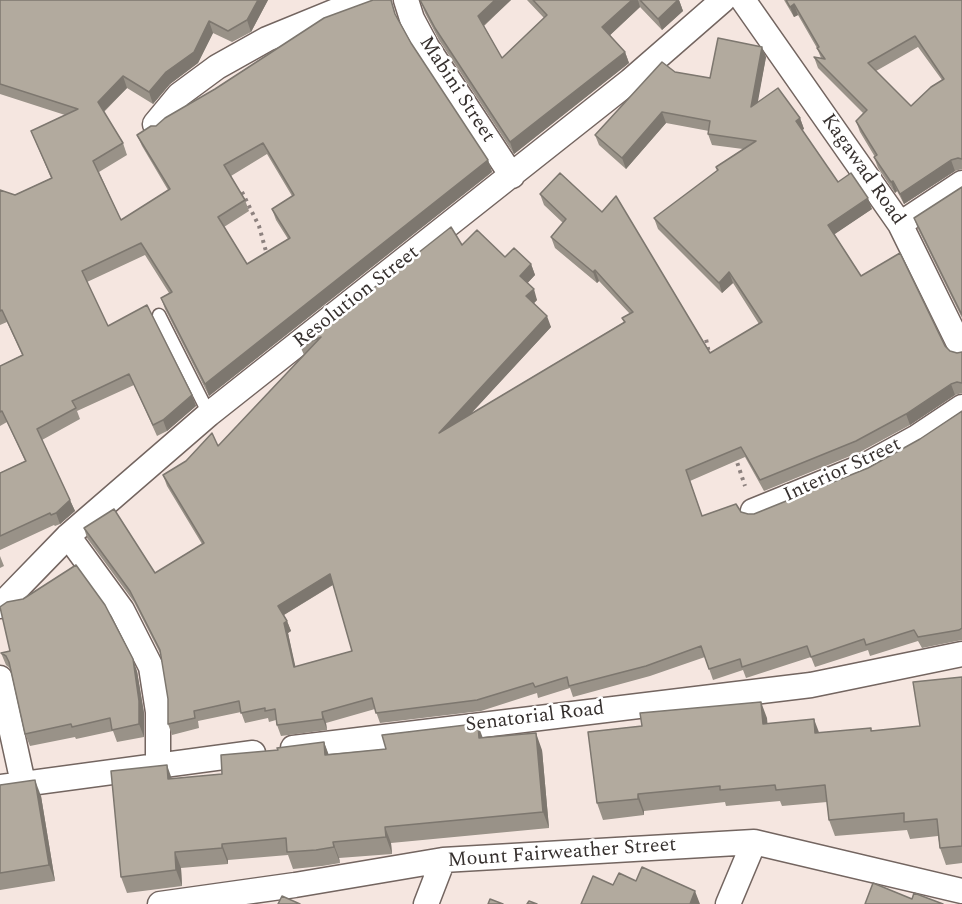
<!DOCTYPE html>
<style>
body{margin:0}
canvas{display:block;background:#f5e6e0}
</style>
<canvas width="962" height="904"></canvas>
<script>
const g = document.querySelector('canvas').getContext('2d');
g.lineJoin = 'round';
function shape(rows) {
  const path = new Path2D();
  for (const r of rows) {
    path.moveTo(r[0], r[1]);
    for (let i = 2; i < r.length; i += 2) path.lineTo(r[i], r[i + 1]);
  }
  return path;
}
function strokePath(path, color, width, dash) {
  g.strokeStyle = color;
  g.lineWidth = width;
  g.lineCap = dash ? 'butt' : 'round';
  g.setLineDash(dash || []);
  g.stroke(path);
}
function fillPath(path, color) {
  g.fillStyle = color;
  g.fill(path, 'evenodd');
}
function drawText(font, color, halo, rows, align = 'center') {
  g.font = font + ' Spectral,serif';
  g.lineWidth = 5;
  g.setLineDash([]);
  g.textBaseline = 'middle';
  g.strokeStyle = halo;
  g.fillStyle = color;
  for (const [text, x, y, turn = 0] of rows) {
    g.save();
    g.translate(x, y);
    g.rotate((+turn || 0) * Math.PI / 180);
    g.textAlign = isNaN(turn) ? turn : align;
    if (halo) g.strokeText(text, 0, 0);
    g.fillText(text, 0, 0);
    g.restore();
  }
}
const path = shape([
 [242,192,259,226,267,255],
 [700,342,706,339,709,353],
 [735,456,745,486]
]);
const lane = shape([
 [159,315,209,414]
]);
const street = shape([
 [406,0,412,19,427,47,512,176],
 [743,0,900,224,962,350],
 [155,124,179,95,217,67,267,39,348,6,370,0],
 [900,224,962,183],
 [753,511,866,465,917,437,962,407],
 [68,536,122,610,151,667,158,712,158,765],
 [0,606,68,536,209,414,630,81,723,0],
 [0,678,23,783],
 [293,748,811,685,962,654],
 [0,787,253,753],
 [160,904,295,885,443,860,754,842,962,891],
 [426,904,443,860],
 [728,904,754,842]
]);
const wall = shape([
 [0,0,268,0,251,32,232,42,213,33,198,63,170,84,153,104,127,88,104,112,123,143,127,155,99,172,121,220,168,190,142,146,137,135,156,126,373,0,392,0,392,4,396,16,411,43,488,160,492,172,209,396,165,309,161,298,169,293,145,255,87,282,108,326,192,395,196,406,167,431,157,436,134,385,77,411,80,419,42,440,75,511,60,524,55,526,54,525,0,550,0,473,25,461,7,422,0,426,0,366,22,355,7,322,0,325,0,190,15,195,51,178,31,131,65,115,0,94],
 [267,154,292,196,272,209,276,220,288,239,247,264,224,227,249,211,245,200,231,176],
 [420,0,511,0,484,26,502,58,544,18,527,0,679,0,683,11,662,30,640,7,610,35,625,52,629,63,514,154,439,40,425,13],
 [784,0,962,0,962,169,955,171,904,204,897,191,895,193,878,168,874,157,875,157,860,132,856,121,863,113,818,68,814,57,821,58,817,48,798,15,794,17],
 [918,47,942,80,911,106,876,71],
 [766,57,757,103,800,118,804,129,802,130,838,182,872,209,834,234,861,276,945,346,950,351,957,353,962,352,962,393,955,395,910,425,860,452,764,491,745,457,690,481,702,516,741,512,748,514,754,514,868,468,920,439,962,411,962,640,922,648,918,641,870,656,868,650,815,667,811,657,746,678,743,670,713,680,705,657,650,676,573,697,570,688,538,698,537,693,481,711,380,723,375,709,326,723,327,730,281,736,277,725,276,720,269,722,268,718,245,723,241,712,198,721,199,728,172,735,168,724,168,699,161,655,134,602,87,538,84,528,155,573,202,544,167,486,163,475,218,446,304,355,300,346,462,245,531,264,535,275,527,283,537,300,534,303,551,327,469,415,624,322,622,318,630,314,599,281,597,283,555,248,551,237,563,223,544,205,540,194,710,353,759,324,733,283,722,293,658,229,654,218,717,171,716,167,743,149,712,145,708,134,709,131,666,123,626,169,599,145,595,135,675,72,710,78],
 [333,585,352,651,295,667,288,633,291,631,287,621,284,615],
 [962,187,962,318,918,229,914,218],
 [0,556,4,566,0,568],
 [1,653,137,671,144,713,144,737,117,742,113,731,76,739,75,737,30,746,25,734,11,669,6,665],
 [962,677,962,863,946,865,940,848,938,836,910,839,907,830,835,836,829,820,827,802,782,806,780,801,726,806,725,802,644,811,644,815,603,820,597,803,767,718,767,723,819,733,872,731,920,726],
 [466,726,483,738,542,750,549,828,391,843,392,854,339,858,340,863,322,866,293,869,288,855,228,860,228,864,181,868,182,886,127,893,121,877,171,779,222,774,278,750,324,742,328,754,386,749],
 [0,785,41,796,55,881,0,890]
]);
const shadedWall = shape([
 [258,0,268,0,251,32,247,20],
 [495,0,511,0,482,27,478,16],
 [632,0,638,0,640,7,606,39,602,27],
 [678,0,679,0,683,11,662,30,658,19],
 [794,4,798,15,794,17,790,7],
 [209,21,213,33,198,63,170,84,153,104,149,92],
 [762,47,766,57,755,118,751,107],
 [625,52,629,63,514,154,510,142],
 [123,76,127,88,102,113,98,102],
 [662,112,666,123,626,169,622,158],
 [800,118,804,129,800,131,796,121],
 [488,160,492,172,209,396,205,384],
 [951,160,955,171,904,204,900,194],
 [893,181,897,191,895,193,891,182],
 [868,198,872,209,832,236,828,225],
 [531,264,535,275,524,287,520,276],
 [595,270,599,281,597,283,593,272],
 [729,272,733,283,722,293,719,283],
 [534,289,537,300,530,307,526,296],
 [547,316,551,327,443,444,439,433],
 [951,384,955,395,910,425,906,414],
 [192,395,196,406,167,431,163,420],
 [70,500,75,511,60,524,56,513],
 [330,574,334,584,282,616,278,606],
 [287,621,291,631,288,633,298,678,294,667,284,623],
 [133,659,137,671,144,713,144,737,139,724],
 [761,702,767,718,769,740,763,724],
 [322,712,326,723,327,730,323,719],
 [814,719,820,735,815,733],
 [478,725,484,741,479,738],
 [536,733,542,750,549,828,543,812],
 [324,742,330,758,325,755],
 [167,765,173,782,168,779],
 [35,780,41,796,55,881,49,865],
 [638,794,644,811,644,815,638,799],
 [385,827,391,843,392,854,386,837],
 [333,842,339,858,340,863,334,847],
 [222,844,228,860,228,864,222,848],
 [175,852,181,868,182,886,176,870],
 [695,891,700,904,690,904]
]);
const building = shape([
 [0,0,258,0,247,20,228,31,209,21,194,52,166,72,149,92,123,76,98,102,123,143,93,161,121,220,170,189,137,135,151,126,156,126,165,118,215,89,324,18,373,0,391,0,395,14,411,43,488,160,205,384,161,298,172,292,141,243,82,271,108,326,147,305,192,395,163,420,153,425,129,374,72,401,76,408,37,429,70,500,56,513,51,515,50,513,0,536,0,473,26,461,2,411,0,412,0,366,23,355,2,310,0,311,0,190,15,195,52,178,31,131,78,109,0,84,0,0],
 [263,143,294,195,272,209,290,238,247,264,218,217,245,200,224,165,263,143],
 [420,0,495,0,478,16,502,58,547,15,533,0,632,0,602,27,625,52,510,142,435,28,420,0],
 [640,0,678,0,658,19,640,0],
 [786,0,962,0,962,159,958,158,951,160,900,194,893,181,891,182,874,157,877,155,856,121,867,110,814,57,825,59,817,48,819,47,794,4,790,7,786,0],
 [915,36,944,79,931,87,911,106,868,63,915,36],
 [718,38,762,47,751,107,778,88,800,118,796,121,838,182,851,173,868,198,828,225,861,276,900,253,945,346,950,351,957,353,962,352,962,383,957,382,951,384,906,414,856,441,760,480,741,447,686,470,702,516,736,504,741,512,748,514,754,514,868,468,920,439,962,411,962,628,959,630,918,637,914,630,866,645,864,639,811,657,807,646,742,667,740,659,709,669,701,646,646,666,569,686,567,677,535,687,533,683,477,700,376,713,372,698,322,712,323,719,277,725,275,709,265,711,265,708,241,713,239,701,194,711,195,718,168,724,168,699,160,650,130,591,84,528,114,509,155,573,204,543,163,475,186,461,212,433,218,446,321,337,300,346,451,227,462,245,477,230,505,257,514,248,531,264,520,276,534,289,526,296,547,316,439,433,625,322,622,318,633,312,595,270,593,272,551,237,566,219,540,194,560,173,602,212,616,196,710,353,762,322,729,272,719,283,654,218,718,170,716,167,756,141,708,134,710,121,662,112,622,158,595,135,662,62,675,72,710,78,718,38],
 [330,574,352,651,294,667,284,623,287,621,278,606,330,574],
 [962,187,962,315,914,218,962,187],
 [76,565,105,605,133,659,139,701,139,724,112,730,110,718,72,727,71,724,25,734,9,662,6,656,1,653,10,651,0,607,7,602,23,599,76,565],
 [962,677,962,846,940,848,937,819,904,822,904,813,829,820,825,785,776,790,775,785,720,790,720,786,638,794,638,799,597,803,588,732,642,726,640,713,761,702,763,724,814,719,815,733,871,728,871,731,920,726,913,682,962,677],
 [466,725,466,726,478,725,479,738,536,733,543,812,385,827,386,837,333,842,334,847,316,850,287,852,286,838,222,844,222,848,175,852,176,870,121,877,111,771,167,765,168,779,222,774,221,755,278,750,277,748,324,742,325,755,386,749,382,735,466,725],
 [35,780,49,865,0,873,0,785,35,780],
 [642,867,695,891,690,904,581,904,593,876,613,885,619,873,636,881,642,867],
 [873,883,912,899,914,893,943,904,865,904,873,883],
 [282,896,300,904,278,904,282,896],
 [490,899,503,904,488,904,490,899],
 [529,901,537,904,527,904,529,901]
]);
const streetNames = [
 ["Mabini Street",456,90,57],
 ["Kagawad Road",862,170,55],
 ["Resolution Street",357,298,-38],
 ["Interior Street",843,471,-25],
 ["Senatorial Road",535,718,-7],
 ["Mount Fairweather Street",562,854,-4]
];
strokePath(lane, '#736560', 15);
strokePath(street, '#736560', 27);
strokePath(path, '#8d827f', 4, [3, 4.5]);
strokePath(lane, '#fff', 12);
strokePath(street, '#fff', 24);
fillPath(wall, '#999288');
fillPath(shadedWall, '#7d776f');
fillPath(building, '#b2aa9e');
strokePath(building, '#7d776f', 1.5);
drawText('20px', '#36302e', '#fff', streetNames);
</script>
